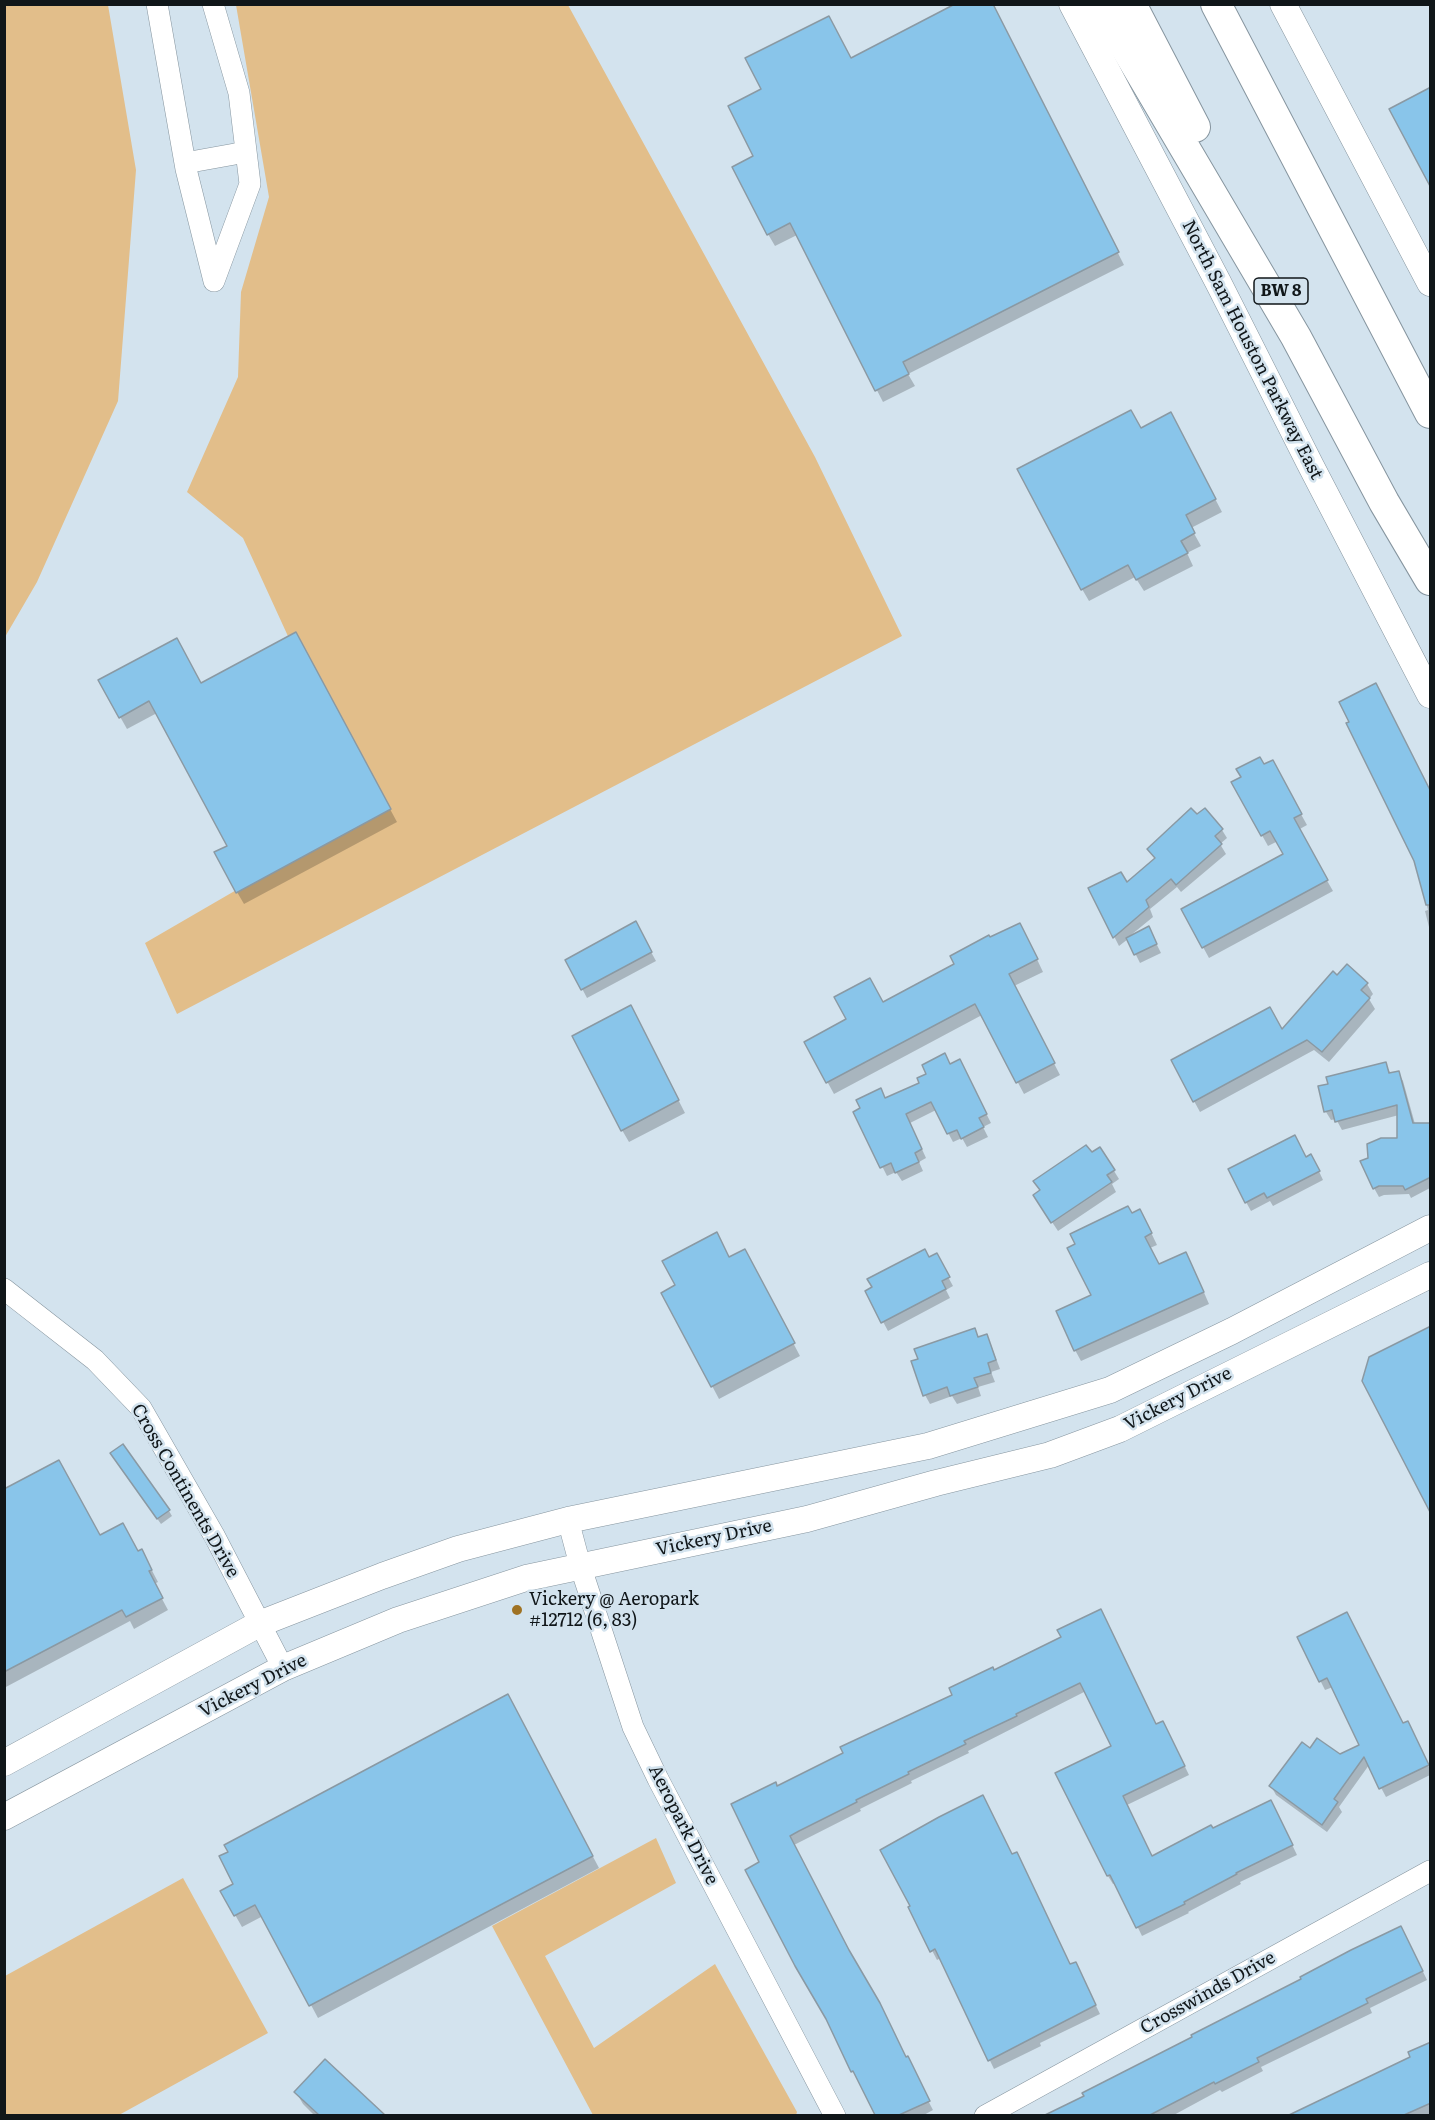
<!DOCTYPE html>
<style>
body{margin:0}
#map{position:relative;width:1435px;height:2120px;overflow:hidden;background:#d3e3ee;font-family:Literata,serif}
canvas{display:block}
.frame{position:absolute;inset:0;border:6px solid #101619;pointer-events:none}
</style>
<div id="map">
<canvas width="1435" height="2120"></canvas>
<div class="frame"></div>
</div>
<script>
const g = document.querySelector('canvas').getContext('2d');
g.lineJoin = 'round';
function fillPath(path, color) {
  g.fillStyle = color;
  g.fill(path, 'evenodd');
}
function shape(rows) {
  const path = new Path2D();
  for (const r of rows) {
    path.moveTo(r[0], r[1]);
    for (let i = 2; i < r.length; i += 2) path.lineTo(r[i], r[i + 1]);
  }
  return path;
}
function strokePath(path, color, width, dash) {
  g.strokeStyle = color;
  g.lineWidth = width;
  g.lineCap = dash ? 'butt' : 'round';
  g.setLineDash(dash || []);
  g.stroke(path);
}
function drawText(font, color, halo, rows, align = 'center') {
  g.font = font + ' Literata,serif';
  g.lineWidth = 5;
  g.setLineDash([]);
  g.textBaseline = 'middle';
  g.strokeStyle = halo;
  g.fillStyle = color;
  for (const [text, x, y, turn = 0] of rows) {
    g.save();
    g.translate(x, y);
    g.rotate((+turn || 0) * Math.PI / 180);
    g.textAlign = isNaN(turn) ? turn : align;
    if (halo) g.strokeText(text, 0, 0);
    g.fillText(text, 0, 0);
    g.restore();
  }
}
const green = shape([
 [5,4,108,5,136,170,118,401,37,582,5,637],
 [236,5,568,5,815,457,902,636,177,1014,145,943,369,813,243,538,187,492,238,377,241,292,269,197],
 [656,1838,676,1883,545,1956,594,2048,715,1964,797,2112,796,2115,593,2115,492,1926],
 [183,1878,268,2033,119,2115,5,2115,5,1976]
]);
const shadow = shape([
 [992,4,1124,265,908,374,915,386,883,402,797,235,775,246,768,234,755,157,851,59],
 [1177,426,1222,512,1191,528,1201,546,1187,553,1193,566,1144,591,1135,577,1089,601,1082,589,1140,430],
 [302,646,397,822,244,904,237,892,229,846,157,713,127,729,100,681,201,685],
 [1272,762,1307,825,1298,830,1333,891,1209,958,1203,947,1285,854,1278,841,1268,846,1233,783],
 [1430,794,1430,931,1425,911,1428,910,1416,861],
 [1197,817,1222,830,1227,838,1220,844,1226,854,1181,892,1177,887,1150,909,1153,917,1131,935,1153,937,1161,953,1140,963,1128,939,1119,946,1090,889,1127,884,1156,860,1149,849],
 [635,923,656,961,587,998,567,960],
 [1026,936,1043,972,1014,986,1060,1075,1024,1094,982,1015,834,1094,806,1043,956,965],
 [1337,977,1367,984,1373,994,1369,999,1375,1009,1329,1062,1314,1050,1200,1112,1194,1101,1282,1032],
 [637,1019,685,1113,629,1142,622,1130],
 [1385,1063,1391,1074,1398,1072,1403,1081,1415,1124,1430,1124,1430,1188,1411,1198,1409,1194,1384,1195,1379,1197,1374,1188,1399,1139,1399,1115,1342,1130,1336,1119,1331,1120,1326,1112,1320,1087],
 [950,1065,964,1070,991,1123,983,1127,988,1137,967,1147,962,1138,953,1142,936,1110,910,1123,926,1158,919,1162,923,1171,902,1181,896,1172,887,1176,855,1112,921,1084],
 [1306,1158,1316,1165,1323,1180,1273,1206,1270,1201,1251,1211,1246,1202],
 [1114,1171,1119,1179,1112,1184,1116,1192,1058,1231,1040,1204],
 [1132,1215,1146,1222,1157,1245,1150,1248,1159,1266,1192,1265,1209,1304,1081,1361,1075,1350,1093,1295],
 [936,1255,953,1286,946,1290,950,1298,888,1331,867,1292],
 [729,1258,751,1263,800,1356,719,1399,663,1293],
 [974,1329,979,1338,986,1336,991,1345,1000,1369,991,1372,995,1382,978,1387,981,1396,957,1404,952,1396,930,1404,925,1395],
 [115,1459,169,1511,172,1516,161,1524],
 [4,1491,99,1537,138,1553,148,1563,158,1582,154,1584,168,1610,134,1629,130,1621,4,1688],
 [1063,1638,1156,1726,1168,1732,1189,1775,1127,1805,1152,1858,1212,1830,1276,1811,1297,1855,1240,1882,1241,1884,1188,1912,1189,1913,1142,1936,1116,1883,1113,1884,1108,1876,1113,1746,1086,1691,968,1751,969,1753,911,1781,912,1783,860,1809,861,1811,794,1845,933,2110,922,2116,877,2116,859,2079,853,2071,761,1863,777,1788,954,1696,994,1672],
 [1299,1638,1412,1732,1430,1769,1430,1775,1386,1797,1369,1765,1339,1807,1342,1812,1327,1832,1276,1795,1271,1786,1311,1750,1339,1756,1361,1746,1333,1687,1325,1690],
 [514,1708,599,1868,318,2018,263,1916,242,1927,222,1892],
 [1012,1856,1070,1966,1080,1973,1100,2014,1040,2043,1041,2046,994,2069,941,1958,937,1960,910,1908],
 [1406,1937,1427,1980,1370,2008,1372,2013,1261,2067,1263,2071,1222,2092,1220,2090,1172,2116,1049,2116],
 [1430,2043,1430,2114,1303,2116,1301,2111,1412,2058],
 [325,2061,383,2116,315,2116,303,2104,296,2092]
]);
const building = shape([
 [955,4,993,4,1119,252,903,362,909,374,875,391,790,223,767,235,732,167,753,156,728,106,761,89,745,58,829,16,851,58,955,4],
 [1431,87,1431,188,1389,109,1431,87],
 [1131,410,1141,428,1171,412,1216,499,1186,515,1195,533,1181,541,1188,553,1136,580,1128,565,1081,590,1017,469,1131,410],
 [296,632,391,809,236,893,214,852,227,846,149,701,119,718,98,680,177,638,201,683,296,632],
 [1376,683,1431,792,1431,905,1426,905,1414,861,1346,723,1349,722,1339,702,1376,683],
 [1260,757,1264,764,1273,760,1302,814,1294,818,1328,880,1202,948,1181,909,1283,854,1270,831,1261,836,1231,782,1241,777,1236,769,1260,757],
 [1191,808,1197,814,1205,808,1223,829,1215,836,1222,844,1176,885,1171,879,1146,900,1149,907,1113,938,1088,888,1121,872,1127,882,1155,858,1147,849,1191,808],
 [636,921,652,952,581,990,565,960,636,921],
 [1020,923,1038,959,1009,974,1055,1063,1016,1083,975,1004,826,1083,804,1042,846,1019,834,997,870,978,883,1002,954,964,950,956,989,935,990,937,1020,923],
 [1149,926,1157,944,1134,955,1126,938,1149,926],
 [1347,964,1368,983,1361,990,1370,998,1322,1052,1307,1040,1193,1102,1171,1060,1270,1007,1282,1029,1333,971,1337,975,1347,964],
 [631,1005,679,1100,621,1131,572,1036,631,1005],
 [945,1053,950,1064,960,1059,987,1114,979,1118,984,1127,961,1139,957,1130,947,1134,931,1102,906,1114,922,1149,915,1153,919,1162,895,1173,891,1163,880,1168,853,1112,860,1108,856,1100,881,1088,885,1098,919,1083,917,1078,926,1074,922,1065,945,1053],
 [1386,1062,1389,1073,1399,1071,1413,1123,1431,1123,1431,1177,1405,1190,1403,1186,1379,1186,1373,1189,1360,1161,1368,1158,1367,1144,1381,1138,1397,1138,1397,1105,1335,1122,1332,1110,1324,1112,1318,1086,1328,1084,1326,1077,1386,1062],
 [1295,1135,1306,1157,1311,1154,1320,1171,1267,1198,1264,1193,1245,1203,1228,1169,1295,1135],
 [1086,1145,1092,1152,1100,1147,1115,1170,1107,1175,1112,1182,1051,1223,1033,1195,1040,1190,1033,1181,1086,1145],
 [1128,1206,1132,1213,1140,1209,1152,1233,1145,1237,1159,1264,1186,1252,1204,1292,1074,1351,1056,1311,1091,1295,1067,1248,1075,1244,1070,1234,1128,1206],
 [717,1232,729,1257,745,1249,795,1343,711,1387,661,1293,675,1285,662,1261,717,1232],
 [925,1249,929,1257,937,1253,950,1277,942,1281,946,1289,881,1323,865,1291,872,1287,867,1279,925,1249],
 [1431,1326,1431,1514,1362,1381,1369,1357,1431,1326],
 [975,1328,978,1337,987,1334,996,1360,988,1363,991,1373,974,1378,978,1387,950,1396,947,1387,923,1396,911,1361,918,1359,914,1349,975,1328],
 [123,1444,170,1510,157,1519,110,1453,123,1444],
 [59,1460,100,1535,123,1523,138,1551,142,1549,152,1570,149,1571,163,1598,126,1617,122,1610,4,1672,4,1489,59,1460],
 [1101,1609,1156,1724,1163,1721,1185,1766,1123,1796,1152,1856,1211,1825,1213,1828,1271,1800,1293,1845,1236,1873,1237,1874,1184,1902,1185,1904,1136,1928,1110,1875,1107,1876,1055,1773,1111,1746,1080,1683,1016,1714,1017,1716,964,1741,966,1744,908,1772,909,1774,856,1800,857,1802,799,1831,790,1836,849,1950,880,2003,906,2057,908,2056,930,2101,899,2115,875,2115,853,2071,851,2072,826,2019,795,1966,745,1870,759,1862,731,1804,776,1782,777,1786,843,1753,840,1747,952,1695,949,1688,993,1667,994,1670,1061,1637,1057,1630,1101,1609],
 [1347,1612,1403,1723,1408,1721,1429,1765,1379,1789,1364,1757,1334,1799,1338,1802,1322,1825,1269,1786,1302,1742,1310,1748,1317,1738,1340,1754,1359,1745,1327,1678,1319,1682,1297,1637,1347,1612],
 [508,1694,593,1856,309,2006,255,1905,234,1916,220,1891,233,1884,219,1856,228,1852,224,1845,508,1694],
 [983,1795,1012,1854,1017,1852,1070,1964,1076,1962,1096,2005,988,2061,935,1949,930,1952,908,1907,910,1906,880,1850,939,1817,983,1795],
 [1401,1926,1423,1971,1366,1999,1368,2003,1257,2058,1259,2062,1215,2084,1214,2082,1150,2115,1045,2115,1084,2096,1082,2093,1192,2037,1191,2035,1301,1979,1300,1977,1351,1950,1401,1926],
 [1431,2042,1431,2103,1404,2115,1289,2115,1410,2057,1408,2052,1431,2042],
 [325,2059,385,2115,319,2115,294,2092,325,2059]
]);
const minor = shape([
 [157,4,186,169,214,281],
 [213,4,239,93,250,184,214,281],
 [185,163,246,152],
 [4,1289,95,1360,141,1408,215,1537,283,1668],
 [568,1520,580,1565,633,1727,658,1779,835,2116],
 [985,2116,1430,1871]
]);
const major = shape([
 [1072,4,1218,282,1311,466,1430,695],
 [1283,4,1430,283],
 [4,1763,259,1624,382,1576,458,1549,568,1520,928,1446,1110,1390,1232,1331,1430,1228],
 [4,1817,283,1668,398,1620,526,1578,807,1519,936,1483,1050,1455,1120,1429,1430,1275]
]);
const highway = shape([
 [1100,4,1296,337,1384,502,1430,580],
 [1131,4,1195,127],
 [1216,4,1430,413]
]);
const markers = [
 [517,1610,6,"#9f7223"]
];
const shields = [
 [1281,291,54]
];
const shieldNames = [
 ["BW 8",1281,291]
];
const streetNames = [
 ["North Sam Houston Parkway East",1252,350,63],
 ["Vickery Drive",1178,1399,-27],
 ["Cross Continents Drive",185,1491,60],
 ["Vickery Drive",714,1538,-12],
 ["Vickery Drive",253,1686,-27],
 ["Aeropark Drive",683,1825,63],
 ["Crosswinds Drive",1208,1993,-29]
];
const poiNames = [
 ["Vickery @ Aeropark",529,1600],
 ["#12712 (6, 83)",529,1621]
];
fillPath(green, '#e2be8a');
fillPath(shadow, '#0003');
fillPath(building, '#89c5ea');
strokePath(building, '#8a99a3', 1.5);
strokePath(minor, '#86959f', 22);
strokePath(major, '#86959f', 27);
strokePath(highway, '#86959f', 32);
strokePath(minor, '#fff', 21);
strokePath(major, '#fff', 26);
strokePath(highway, '#fff', 30);
for (const [x, y, r, color] of markers) {
  const dot = new Path2D();
  dot.arc(x, y, r, 0, 2 * Math.PI);
  g.fillStyle = color;
  g.fill(dot);
  strokePath(dot, '#d3e3ee', 2);
}
for (const [x, y, w] of shields) {
  const box = new Path2D();
  box.roundRect(x - w / 2, y - 13, w, 26, 4.5);
  g.fillStyle = '#d3e3ee';
  g.fill(box);
  strokePath(box, '#101619', 1.5);
}
drawText('bold 16px', '#101619', null, shieldNames);
drawText('18px', '#101619', '#d3e3ee', streetNames);
drawText('18px', '#101619', '#d3e3ee', poiNames, 'left');
</script>
